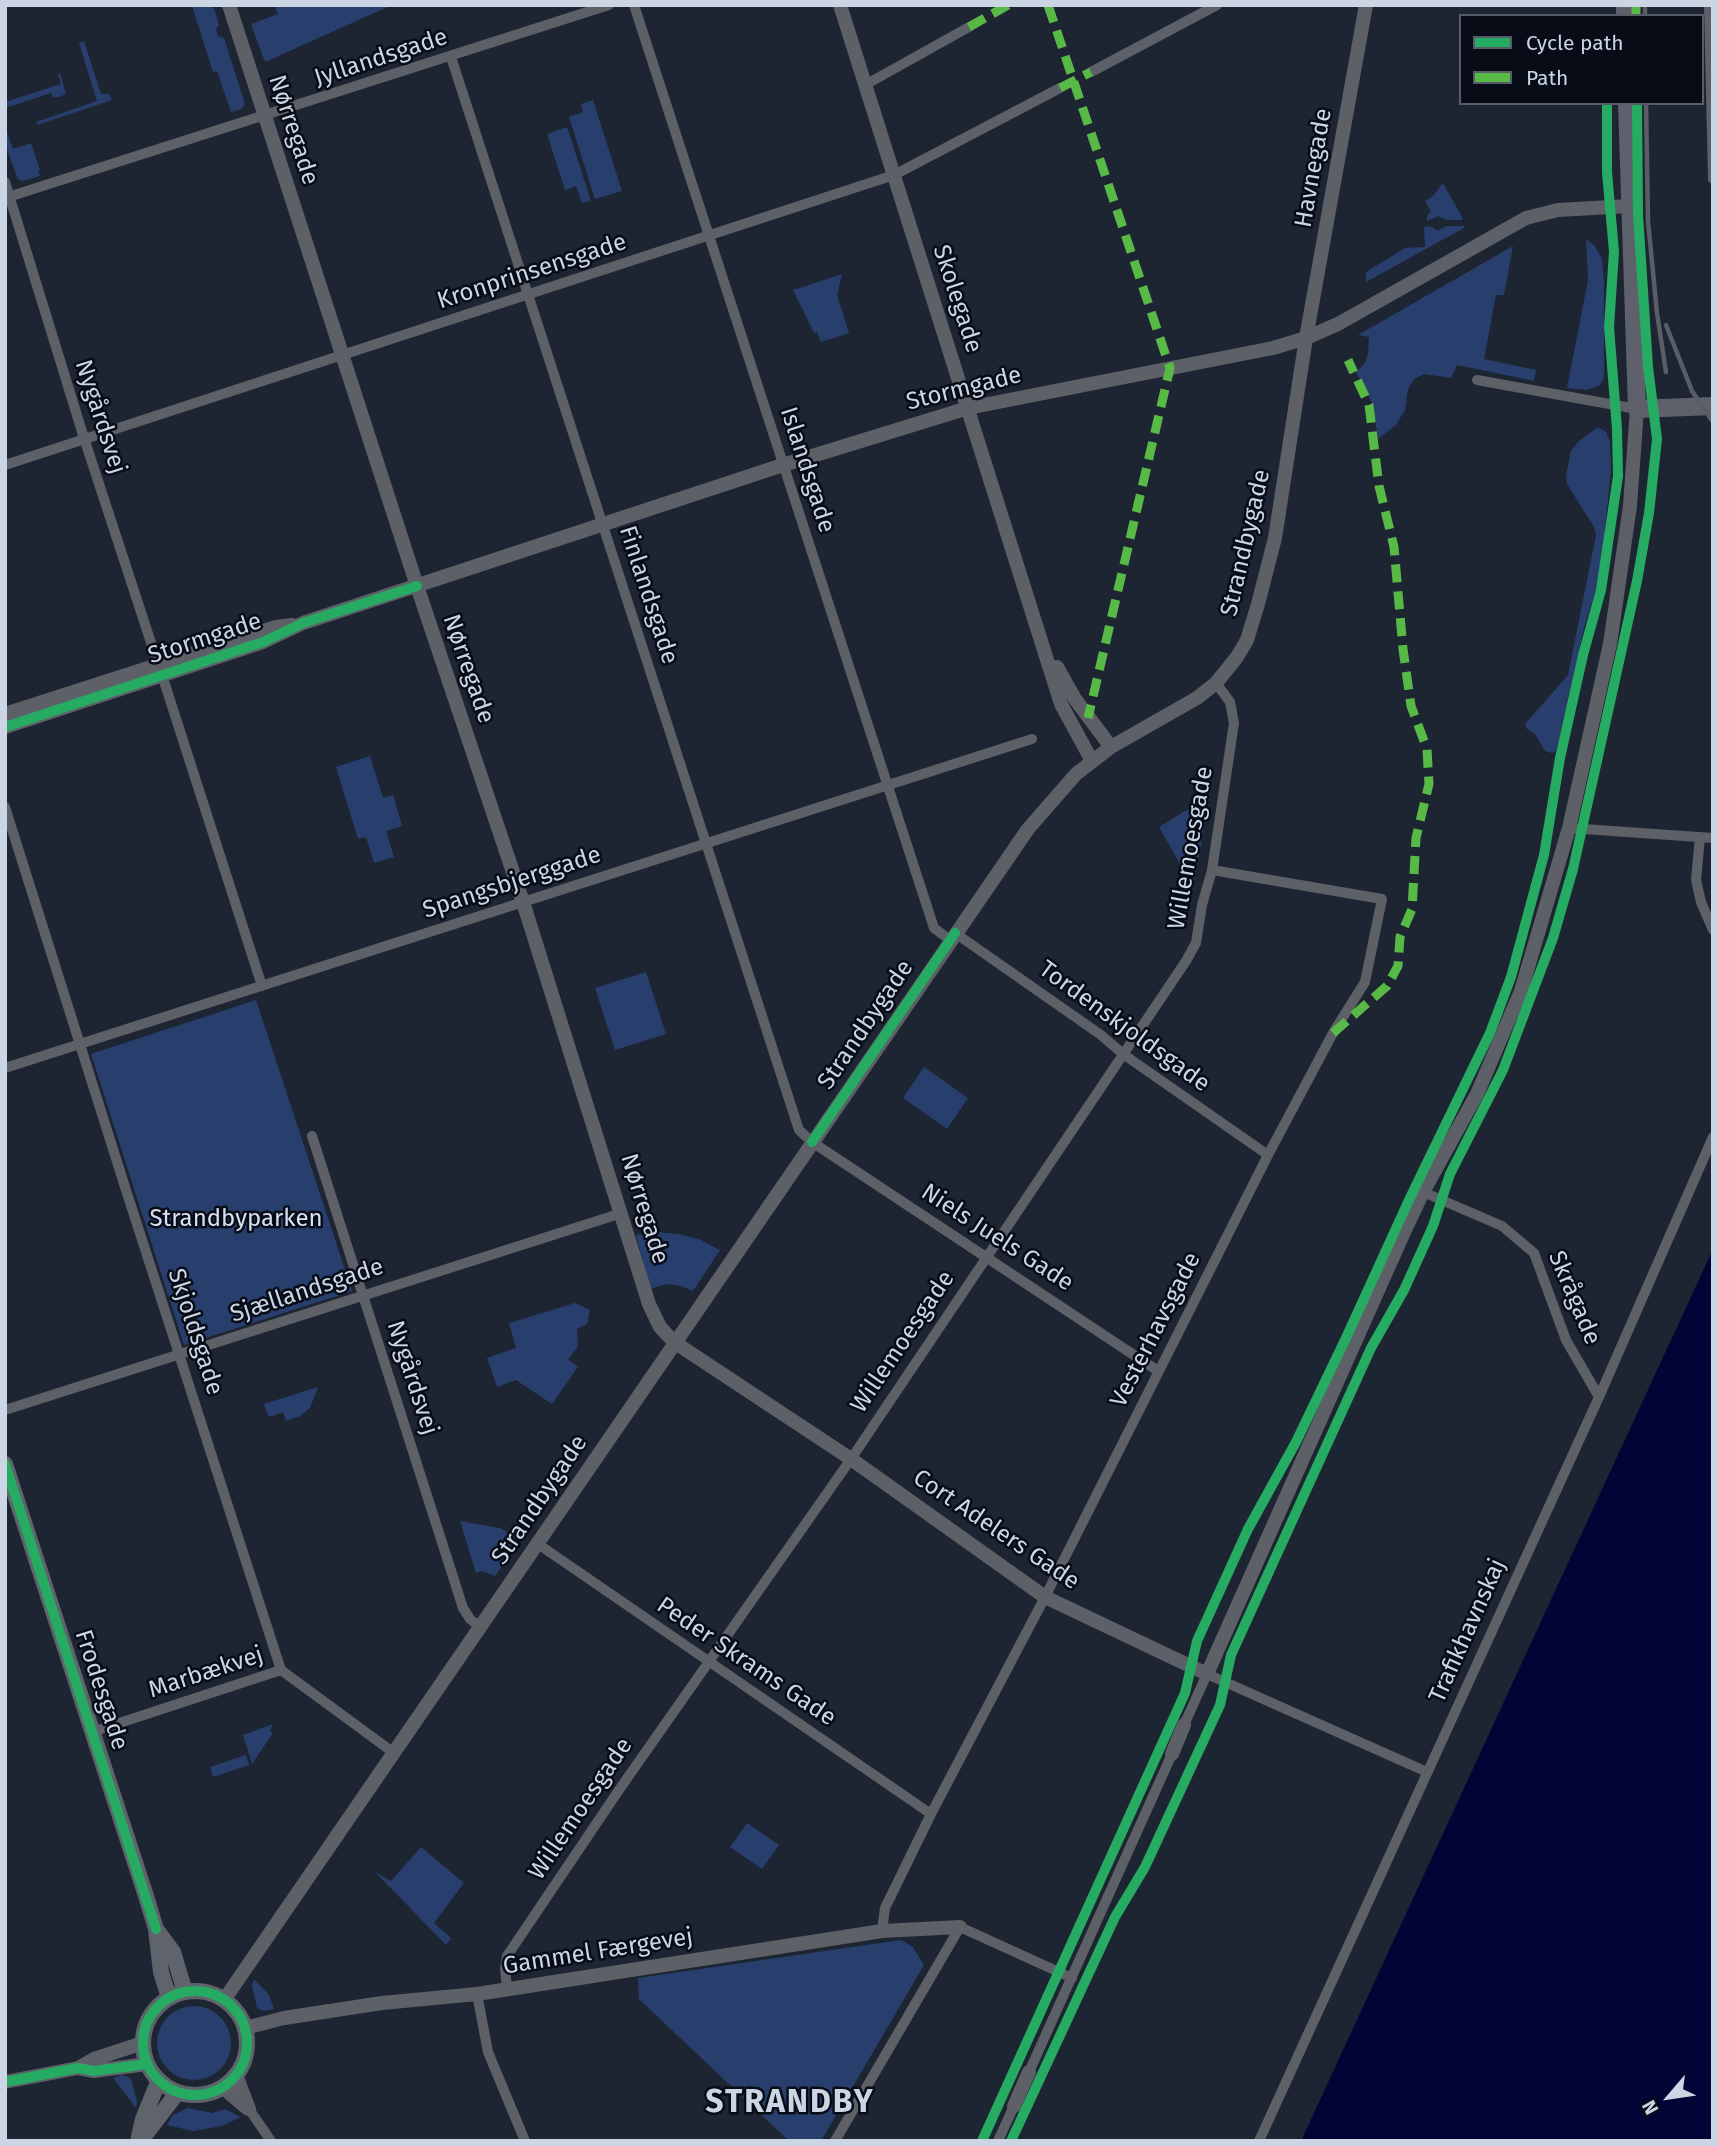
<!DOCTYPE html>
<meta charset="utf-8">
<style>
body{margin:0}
#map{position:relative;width:1718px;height:2146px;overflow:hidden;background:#1e2532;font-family:"Fira Sans",sans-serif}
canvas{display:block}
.frame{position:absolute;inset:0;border:7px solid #ccd5e4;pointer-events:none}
.legend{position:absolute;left:1459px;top:14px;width:245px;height:91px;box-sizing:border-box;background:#070c16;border:2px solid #565c68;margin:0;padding:9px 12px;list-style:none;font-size:21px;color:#ccd5e4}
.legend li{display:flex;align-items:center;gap:14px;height:35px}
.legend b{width:35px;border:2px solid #565c68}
.north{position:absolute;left:1634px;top:2062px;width:70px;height:70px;-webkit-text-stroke:5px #070c16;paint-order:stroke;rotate:241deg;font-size:19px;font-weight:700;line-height:28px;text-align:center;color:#ccd5e4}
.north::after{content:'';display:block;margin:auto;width:24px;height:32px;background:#ccd5e4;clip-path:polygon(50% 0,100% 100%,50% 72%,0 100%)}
</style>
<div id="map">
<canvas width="1718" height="2146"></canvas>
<div class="frame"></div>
<ul class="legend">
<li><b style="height:9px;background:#26ab63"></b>Cycle path</li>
<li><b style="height:9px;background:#58b947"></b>Path</li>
</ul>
<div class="north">N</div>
</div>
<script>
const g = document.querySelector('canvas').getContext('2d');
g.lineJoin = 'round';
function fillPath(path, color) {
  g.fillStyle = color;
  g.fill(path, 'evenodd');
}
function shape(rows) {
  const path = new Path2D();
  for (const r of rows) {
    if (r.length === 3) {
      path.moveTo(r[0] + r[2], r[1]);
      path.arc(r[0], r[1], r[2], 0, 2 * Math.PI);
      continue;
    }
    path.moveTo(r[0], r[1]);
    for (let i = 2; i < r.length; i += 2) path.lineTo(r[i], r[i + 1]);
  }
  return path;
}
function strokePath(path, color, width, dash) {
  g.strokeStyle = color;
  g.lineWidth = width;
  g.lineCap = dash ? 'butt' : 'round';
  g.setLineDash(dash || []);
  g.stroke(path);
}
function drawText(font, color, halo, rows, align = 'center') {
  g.font = font + ' "Fira Sans",sans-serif';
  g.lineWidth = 5;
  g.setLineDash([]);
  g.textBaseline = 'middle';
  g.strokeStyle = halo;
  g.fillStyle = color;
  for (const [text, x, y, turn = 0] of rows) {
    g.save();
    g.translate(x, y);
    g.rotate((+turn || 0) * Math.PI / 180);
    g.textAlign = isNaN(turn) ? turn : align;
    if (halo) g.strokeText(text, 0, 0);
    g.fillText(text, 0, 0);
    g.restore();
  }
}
const green = shape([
 [213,5,219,25,216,29,218,36,224,38,245,104,241,109,231,112,217,71,213,72,192,6],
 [274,5,392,5,265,62,251,24,278,14],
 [84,41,101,94,109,94,112,100,37,125,36,122,97,101,79,43],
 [60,73,66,94,59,97,53,97,51,93,5,108,5,102,61,84,58,74],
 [593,100,622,191,595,199,569,117,583,112,581,104],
 [5,127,13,149,31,143,40,170,38,171,40,176,23,181,18,179,5,144],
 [567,127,591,201,582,203,576,186,565,190,547,134],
 [1443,183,1462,217,1462,220,1446,220,1438,216,1427,221,1427,216,1431,211,1425,201,1433,196],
 [1430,226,1438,231,1446,226,1464,226,1464,228,1366,282,1366,272,1405,248,1425,247,1424,227],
 [1586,239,1595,246,1602,259,1604,280,1604,378,1599,386,1587,390,1567,388,1588,280],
 [1513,246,1504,295,1496,295,1484,359,1536,370,1534,381,1457,365,1451,378,1424,374,1414,379,1408,389,1405,410,1396,425,1378,439,1373,405,1356,372,1364,364,1368,355,1369,337,1358,335],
 [842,274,837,295,849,333,821,342,817,332,814,333,793,290],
 [1598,427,1606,432,1610,441,1611,470,1600,577,1584,628,1556,751,1552,753,1545,751,1535,734,1526,728,1525,724,1568,675,1596,535,1594,527,1567,484,1566,475,1571,451,1579,441],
 [370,756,383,798,393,795,402,826,386,831,394,857,374,863,366,837,358,839,336,767],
 [1210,796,1193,887,1159,827],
 [646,972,666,1034,615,1050,595,988],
 [256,1000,352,1291,184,1345,91,1054],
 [924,1067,968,1098,947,1129,903,1098],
 [657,1232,679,1234,701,1240,720,1250,693,1291,681,1286,666,1284,650,1289,636,1235],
 [575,1303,590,1310,587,1324,577,1329,578,1347,568,1359,578,1367,552,1404,516,1380,497,1387,487,1358,516,1348,509,1323],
 [318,1387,310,1408,300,1416,286,1421,283,1412,269,1417,264,1404],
 [460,1521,500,1528,520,1539,495,1576,482,1571,476,1573],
 [273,1724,270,1731,273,1733,252,1764,243,1735],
 [246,1755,249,1765,213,1777,210,1767],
 [747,1823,779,1845,762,1869,730,1847],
 [421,1847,464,1883,434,1923,451,1938,446,1945,375,1872,391,1881],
 [901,1940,913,1947,924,1965,821,2141,789,2141,639,1999,638,1978],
 [254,1979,269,1995,274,2009,264,2011,257,2008,252,1985],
 [194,2043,37],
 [121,2075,127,2076,131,2079,137,2101,136,2108,113,2078],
 [188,2108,212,2113,225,2109,241,2117,222,2126,193,2131,167,2125,173,2115]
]);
const water = shape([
 [1713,1249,1713,2141,1301,2141]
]);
const minor = shape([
 [634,5,934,928,950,940],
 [1709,5,1713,179],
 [451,57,799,1130,812,1142,1158,1371],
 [1091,72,1217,5],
 [865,85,969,27],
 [5,182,84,438,158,664],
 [5,198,609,5],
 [1477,380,1637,409],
 [5,465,894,175,1060,88],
 [162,675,262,986],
 [5,807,125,1187,281,1670],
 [1569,828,1713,838],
 [1700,837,1696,880,1701,902,1713,930],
 [955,933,1101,1035,1123,1054,1268,1155],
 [5,1068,1032,739],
 [312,1136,463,1608,470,1619,481,1628],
 [1423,1192,1502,1226,1534,1253,1566,1340,1599,1397],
 [5,1410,622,1213],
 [538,1544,931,1814],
 [1184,1725,1207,1674,1427,1772],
 [92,1732,281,1670,394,1753],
 [882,1931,885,1908,931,1814,1045,1597,1268,1155,1333,1033,1365,982,1382,899,1212,870],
 [507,1989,505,1968,507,1956,621,1787,851,1459,1186,961,1196,943,1202,905,1212,870,1234,723,1230,702,1216,683],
 [477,1994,488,2052,525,2141],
 [1029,2072,1172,1754],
 [249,2109,271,2141],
 [835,2141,960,1927,1072,1978],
 [998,2141,1014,2106],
 [1259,2141,1599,1397,1713,1137]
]);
const tertiary = shape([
 [229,5,417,586,523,902,649,1304,660,1327,674,1342,851,1459,1045,1597,1207,1674,1405,1230,1423,1192,1477,1094,1521,991,1569,828,1610,644,1630,506,1637,409],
 [840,5,1061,704,1092,761],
 [1057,667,1075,699,1111,747],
 [5,714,276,627,292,625],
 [5,727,263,642,303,623,783,465,968,408,1273,348,1306,338,1338,324,1526,218,1558,210,1629,206],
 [1172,1754,1184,1725],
 [224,2000,1028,829,1076,774,1111,747,1197,698,1216,683,1237,657,1247,640,1258,604,1275,538,1306,338,1366,5],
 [245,2028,284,2018,382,2003,477,1994,882,1931,960,1927],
 [78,2068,94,2071,147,2064],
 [236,2075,249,2109],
 [5,2082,78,2068,94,2059,143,2043],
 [222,2087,248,2109],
 [1014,2106,1029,2072]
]);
const secondary = shape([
 [5,1464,146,1896,156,1929,161,1972,169,1998],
 [156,1929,173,1952,185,1992],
 [195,2043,52],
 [142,2139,178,2092],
 [138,2141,143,2119,159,2080]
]);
const primary = shape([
 [1625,5,1625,16],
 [1627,103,1637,409,1713,406]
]);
const rail = shape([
 [1645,5,1645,16],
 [1646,103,1648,221,1657,313,1666,372],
 [1666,325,1692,391,1713,422]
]);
const quiet = shape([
 [1048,5,1170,368,1088,718],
 [1636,16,1636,5],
 [969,27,1008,5],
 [1060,88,1091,72],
 [1333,1033,1387,986,1398,966,1400,937,1412,909,1416,838,1429,784,1427,749,1411,706,1403,649,1394,547,1379,486,1369,405,1348,360]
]);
const cycleway = shape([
 [5,727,263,642,303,623,417,586],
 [812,1142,955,933],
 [5,1464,156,1929],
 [195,2043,52],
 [5,2082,78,2068,94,2071,147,2064],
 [982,2141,1185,1693,1197,1641,1248,1529,1296,1442,1346,1338,1409,1200,1490,1033,1511,977,1544,855,1560,758,1583,655,1601,590,1618,476,1617,429,1609,327,1614,252,1607,172,1607,103],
 [1011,2141,1115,1917,1145,1867,1220,1705,1231,1655,1371,1348,1404,1290,1433,1226,1450,1174,1503,1070,1553,938,1573,869,1637,581,1649,513,1657,439,1648,367,1638,215,1637,103]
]);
const streetNames = [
 ["Jyllandsgade",381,58,-18],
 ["Nørregade",293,130,72],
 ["Havnegade",1314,168,-80],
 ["Kronprinsensgade",532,272,-18],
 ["Skolegade",957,299,72],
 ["Stormgade",964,389,-14],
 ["Nygårdsvej",100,417,72],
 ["Islandsgade",807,470,72],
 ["Strandbygade",1246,543,-77],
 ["Finlandsgade",648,595,72],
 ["Stormgade",205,639,-18],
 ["Nørregade",468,669,71],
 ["Willemoesgade",1191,848,-80],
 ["Spangsbjerggade",512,883,-18],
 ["Strandbygade",866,1025,-56],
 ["Tordenskjoldsgade",1124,1027,36],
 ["Nørregade",644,1209,73],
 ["Niels Juels Gade",997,1238,33],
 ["Sjællandsgade",307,1291,-18],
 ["Skrågade",1574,1298,67],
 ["Vesterhavsgade",1156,1330,-63],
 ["Skjoldsgade",195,1332,72],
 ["Willemoesgade",903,1342,-56],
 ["Nygårdsvej",412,1378,72],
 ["Strandbygade",540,1500,-56],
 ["Cort Adelers Gade",996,1530,34],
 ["Trafikhavnskaj",1468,1631,-66],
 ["Peder Skrams Gade",746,1662,34],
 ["Marbækvej",206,1673,-18],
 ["Frodesgade",101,1690,72],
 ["Willemoesgade",581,1809,-56],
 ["Gammel Færgevej",598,1952,-9]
];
const parkNames = [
 ["Strandbyparken",236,1219]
];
const districtNames = [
 ["STRANDBY",790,2103]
];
fillPath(green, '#283e6d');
fillPath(water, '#030336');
strokePath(minor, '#5e6067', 10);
strokePath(tertiary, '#5e6067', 14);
strokePath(secondary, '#5f636b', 16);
strokePath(primary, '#5e616b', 18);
strokePath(rail, '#5a5d65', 4.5);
strokePath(quiet, '#58b947', 9, [18, 9]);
strokePath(cycleway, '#26ab63', 10);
drawText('24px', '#ccd5e4', '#070c16', streetNames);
drawText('24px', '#d6e0f2', '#070c16', parkNames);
g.letterSpacing = '2px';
drawText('bold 32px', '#ccd5e4', '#070c16', districtNames);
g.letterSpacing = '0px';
</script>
